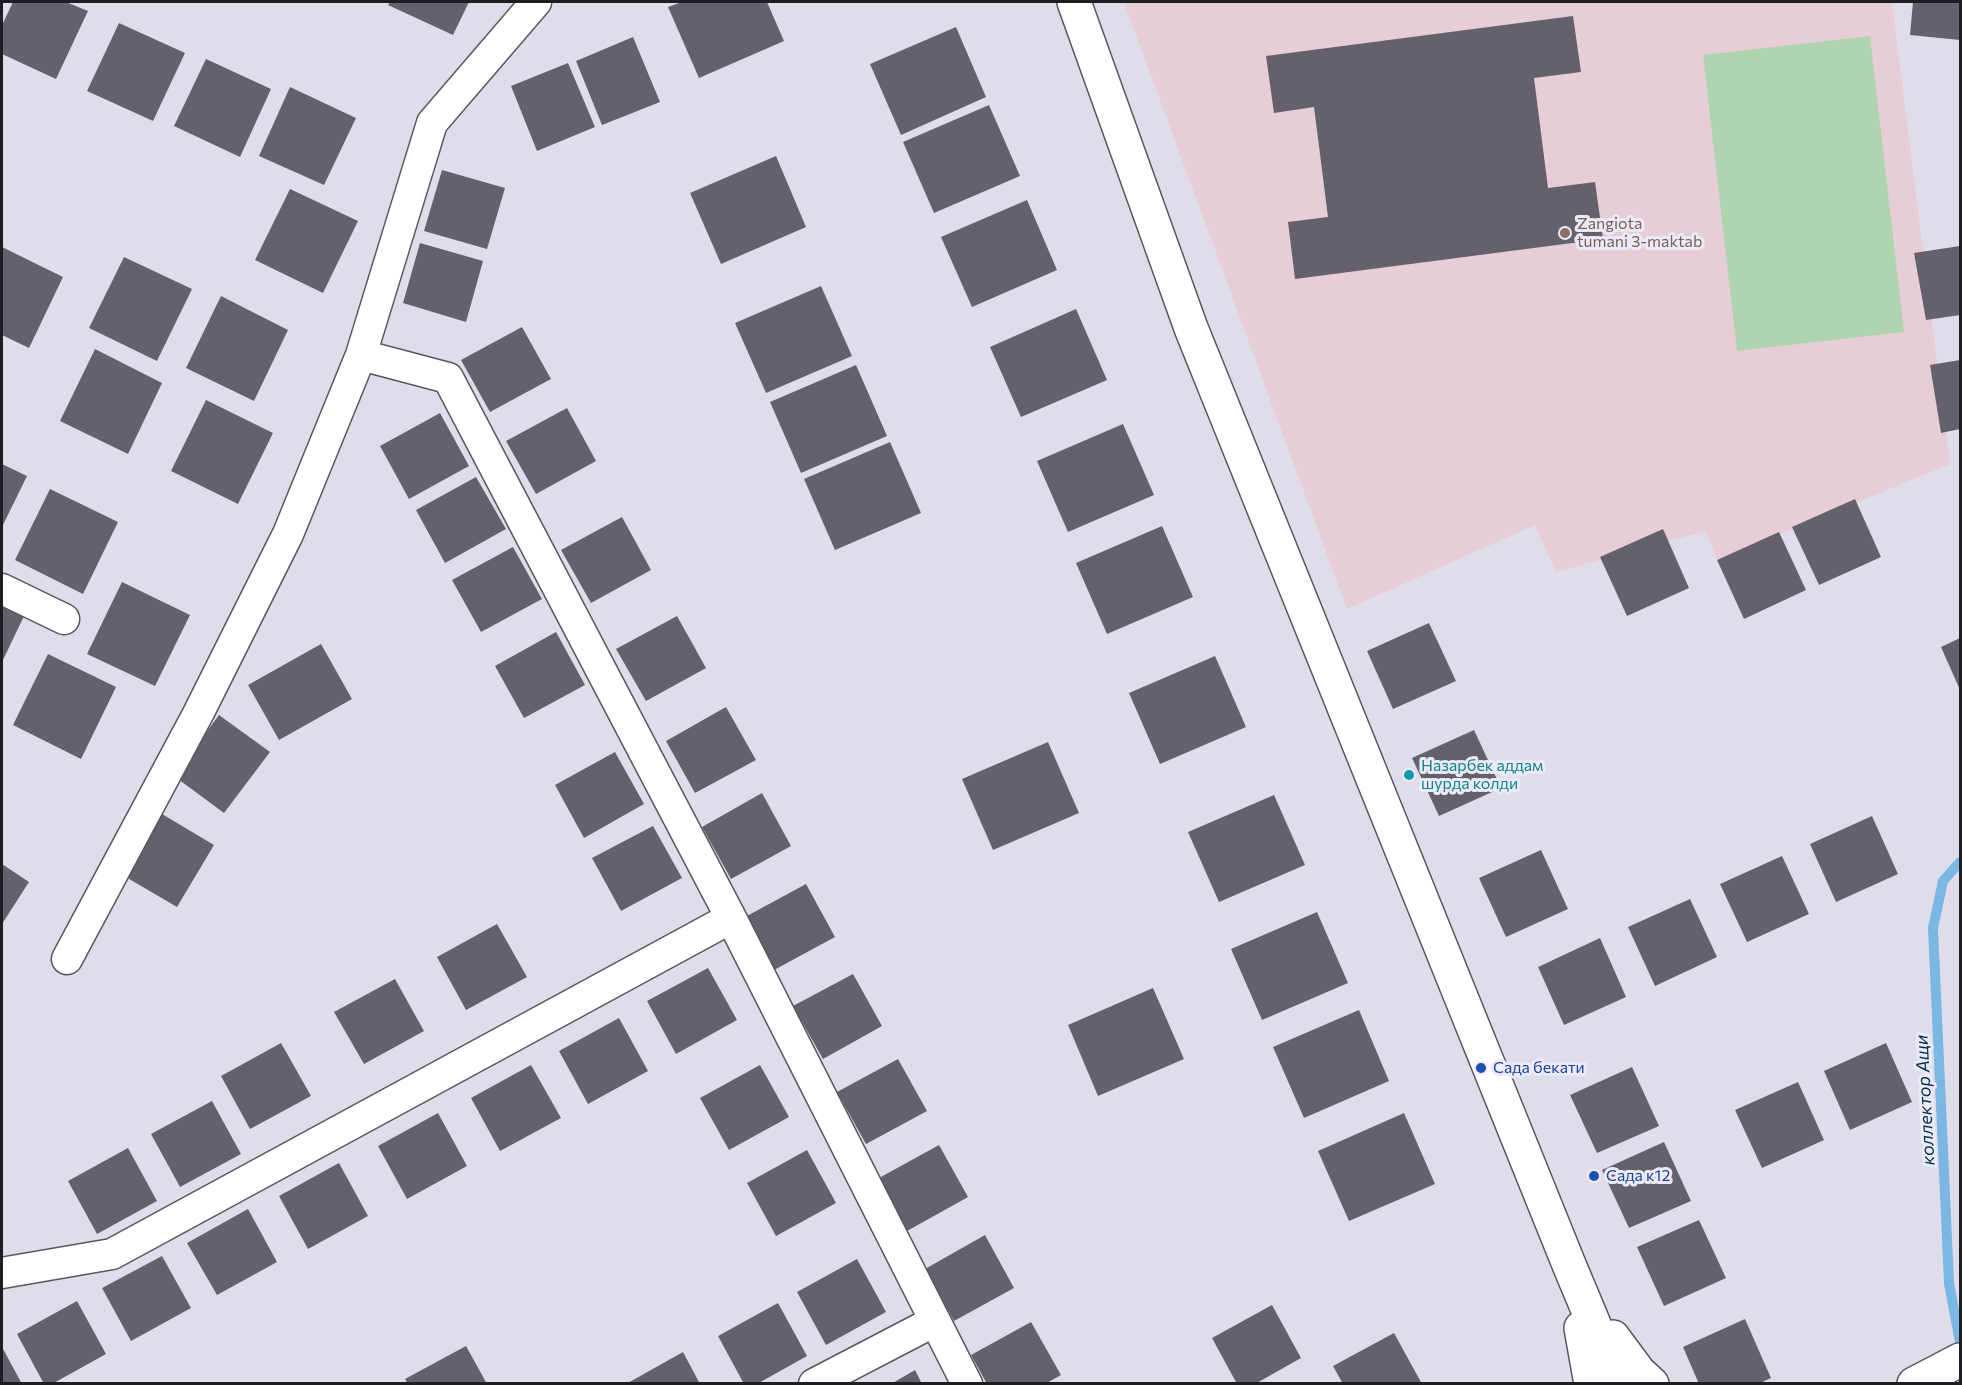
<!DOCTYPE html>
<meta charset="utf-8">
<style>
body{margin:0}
#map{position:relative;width:1962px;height:1385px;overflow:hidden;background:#e0ddea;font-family:Commissioner,sans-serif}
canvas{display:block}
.frame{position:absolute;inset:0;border:3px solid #1e1d22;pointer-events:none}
</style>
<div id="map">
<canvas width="1962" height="1385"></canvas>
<div class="frame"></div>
</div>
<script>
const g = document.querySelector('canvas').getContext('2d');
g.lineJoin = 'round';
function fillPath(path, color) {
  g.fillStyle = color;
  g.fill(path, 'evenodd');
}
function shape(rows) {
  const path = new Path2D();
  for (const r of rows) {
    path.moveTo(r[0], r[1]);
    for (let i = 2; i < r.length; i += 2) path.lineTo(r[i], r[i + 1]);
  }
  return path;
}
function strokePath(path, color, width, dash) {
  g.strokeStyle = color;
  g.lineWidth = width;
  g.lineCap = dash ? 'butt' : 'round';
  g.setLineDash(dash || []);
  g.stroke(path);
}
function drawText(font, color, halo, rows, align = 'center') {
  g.font = font + ' Commissioner,sans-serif';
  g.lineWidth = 6;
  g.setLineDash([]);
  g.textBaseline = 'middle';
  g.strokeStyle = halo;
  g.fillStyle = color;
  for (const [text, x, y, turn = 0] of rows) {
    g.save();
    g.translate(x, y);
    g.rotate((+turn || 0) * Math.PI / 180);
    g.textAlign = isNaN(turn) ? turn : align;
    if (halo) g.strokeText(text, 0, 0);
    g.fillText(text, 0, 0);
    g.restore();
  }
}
const education = shape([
 [1124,2,1892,2,1950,464,1717,560,1706,531,1556,572,1535,525,1347,609]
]);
const green = shape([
 [1870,36,1904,332,1737,351,1703,55]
]);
const stream = shape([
 [1960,862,1943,881,1933,928,1949,1283,1960,1342]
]);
const building = shape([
 [13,2,66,2,88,11,56,79,2,54,2,25],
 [390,2,469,2,453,35,388,5],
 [682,2,767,2,784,41,699,78,668,7],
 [1913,2,1960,2,1960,40,1910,35],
 [1573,16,1581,72,1534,78,1548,188,1595,182,1603,239,1295,279,1288,222,1328,217,1314,107,1274,113,1266,56],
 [119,23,185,53,153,121,87,91],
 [956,27,986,97,901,135,870,64],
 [633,37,660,102,602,125,576,61],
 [206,59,271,89,240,157,174,126],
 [568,63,595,127,537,151,511,86],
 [290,87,356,118,324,185,259,156],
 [989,105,1020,176,934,213,903,142],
 [776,156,806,227,721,264,690,193],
 [442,170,505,188,487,249,424,231],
 [290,189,358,221,323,293,255,260],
 [1027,200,1057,270,972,307,941,237],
 [420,243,483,261,466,322,403,303],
 [1960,246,1960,315,1926,320,1914,253],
 [2,247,63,277,29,348,2,335],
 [124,257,192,289,157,361,89,328],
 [821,286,852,356,766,393,735,323],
 [221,296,288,330,254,401,186,368],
 [1076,309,1107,380,1021,417,990,347],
 [522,327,551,379,490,412,461,360],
 [95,349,162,383,128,454,60,421],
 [1960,360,1960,429,1941,433,1930,365],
 [856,365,887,436,801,473,770,402],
 [206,400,273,433,238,504,171,471],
 [567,408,596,461,536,494,506,441],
 [440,413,469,466,409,499,380,446],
 [1123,424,1154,495,1068,532,1037,461],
 [890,442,921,513,835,550,804,479],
 [2,464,27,476,2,527],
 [476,477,506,529,445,563,416,510],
 [50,489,118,522,83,594,15,560],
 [1855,499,1881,557,1819,585,1792,527],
 [622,517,651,570,591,603,561,550],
 [1162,526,1193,597,1107,634,1076,563],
 [1663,529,1689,588,1627,616,1600,557],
 [1779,532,1806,590,1744,619,1717,560],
 [513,547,542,599,481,632,452,580],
 [122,582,190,615,155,686,87,654],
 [2,603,25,614,2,662],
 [677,616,706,668,646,701,616,649],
 [1429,623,1456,681,1393,709,1367,651],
 [556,632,585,685,524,718,495,666],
 [1960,638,1960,690,1941,647],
 [321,644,352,699,279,740,248,685],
 [48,654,116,687,81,759,13,725],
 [1215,656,1246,727,1160,764,1129,693],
 [726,707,756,760,695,793,666,741],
 [219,715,270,752,224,813,174,776],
 [1474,730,1501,788,1439,816,1412,758],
 [1048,742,1079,813,993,850,962,779],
 [615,752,644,804,584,838,555,785],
 [762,793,791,846,731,879,702,827],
 [1274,795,1305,865,1219,902,1188,832],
 [162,814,214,845,177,907,124,876],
 [1872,816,1898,874,1836,902,1810,844],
 [653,826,682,878,621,911,592,858],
 [1541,850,1568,909,1506,937,1479,878],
 [1782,856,1809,914,1747,942,1720,884],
 [2,864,29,882,2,924],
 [806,884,835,937,774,970,745,917],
 [1690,899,1717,957,1655,986,1628,927],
 [1317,912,1348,983,1262,1020,1231,949],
 [497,924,527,977,466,1010,437,957],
 [1600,938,1626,997,1564,1025,1538,967],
 [708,968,737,1020,676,1054,647,1001],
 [853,974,882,1026,823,1059,793,1006],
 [395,979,424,1031,364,1064,334,1012],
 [1153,988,1184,1059,1098,1096,1068,1025],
 [1359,1010,1389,1081,1304,1118,1273,1047],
 [619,1018,648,1071,588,1104,559,1051],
 [281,1043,311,1096,250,1129,221,1076],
 [1886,1043,1912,1102,1850,1130,1824,1071],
 [898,1059,927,1111,866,1144,837,1092],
 [531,1065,561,1118,500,1151,471,1098],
 [760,1065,789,1117,729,1150,700,1098],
 [1632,1067,1659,1126,1597,1153,1570,1095],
 [1798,1082,1824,1140,1762,1168,1735,1110],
 [212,1101,241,1154,180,1187,151,1134],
 [438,1113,467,1166,407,1199,378,1146],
 [1404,1113,1435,1184,1349,1221,1318,1151],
 [1664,1142,1691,1201,1629,1228,1602,1170],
 [939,1145,968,1197,907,1231,879,1178],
 [128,1148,157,1201,97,1234,68,1181],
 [807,1150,836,1203,776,1236,747,1183],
 [339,1163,368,1216,308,1249,279,1196],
 [248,1209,277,1262,217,1295,187,1243],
 [1699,1220,1726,1278,1664,1306,1637,1247],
 [985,1235,1014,1288,954,1321,925,1269],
 [162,1256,191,1308,131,1341,102,1288],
 [857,1259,886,1312,826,1345,797,1292],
 [77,1301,106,1354,52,1384,44,1384,17,1334],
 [778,1303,807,1356,757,1384,744,1384,718,1336],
 [1272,1305,1301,1358,1255,1384,1237,1384,1212,1338],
 [1745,1319,1771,1378,1758,1384,1699,1384,1683,1347],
 [1031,1322,1061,1375,1045,1384,987,1384,971,1355],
 [1394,1333,1422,1384,1343,1384,1333,1366],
 [466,1346,487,1384,408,1384,405,1379],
 [2,1347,22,1384,2,1384],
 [683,1352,700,1384,626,1384],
 [915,1370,922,1384,891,1384]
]);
const minor = shape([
 [361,355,448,378,731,918,967,1384],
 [2,589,64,619],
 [67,959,199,712,288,534,361,355,432,123,536,2],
 [2,1273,112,1254,731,918],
 [814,1384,935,1321]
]);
const secondary = shape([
 [1074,2,1191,328,1570,1267,1619,1384],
 [1581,1328,1591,1384],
 [1613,1337,1639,1372,1652,1384],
 [1914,1384,1960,1360]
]);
const markers = [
 [1565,233,6,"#8d6e63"],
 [1409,775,6,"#0f9aa8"],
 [1481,1068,6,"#1a4fb4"],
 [1594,1176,6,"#1a4fb4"]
];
const educationNames = [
 ["Zangiota",1577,224],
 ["tumani 3-maktab",1577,242]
];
const cultureNames = [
 ["Назарбек аддам",1421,766],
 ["шурда колди",1421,784]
];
const transitNames = [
 ["Сада бекати",1493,1068],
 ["Сада к12",1606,1176]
];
const waterNames = [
 ["коллектор Ащи",1925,1100,-93]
];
fillPath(education, '#e7cdd5');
fillPath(green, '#afd5b0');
strokePath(stream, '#7ab7e2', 10);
fillPath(building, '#65616c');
strokePath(minor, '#595662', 33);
strokePath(secondary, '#595662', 36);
strokePath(minor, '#fff', 30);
strokePath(secondary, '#fff', 33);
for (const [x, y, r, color] of markers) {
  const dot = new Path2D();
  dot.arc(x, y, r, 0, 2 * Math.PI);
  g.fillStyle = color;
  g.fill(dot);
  strokePath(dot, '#edeaf7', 2);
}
drawText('16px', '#785e54', '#edeaf7', educationNames, 'left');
drawText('16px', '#0d838f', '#edeaf7', cultureNames, 'left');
drawText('16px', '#164399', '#edeaf7', transitNames, 'left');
drawText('italic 18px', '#00314d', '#edeaf7', waterNames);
</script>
